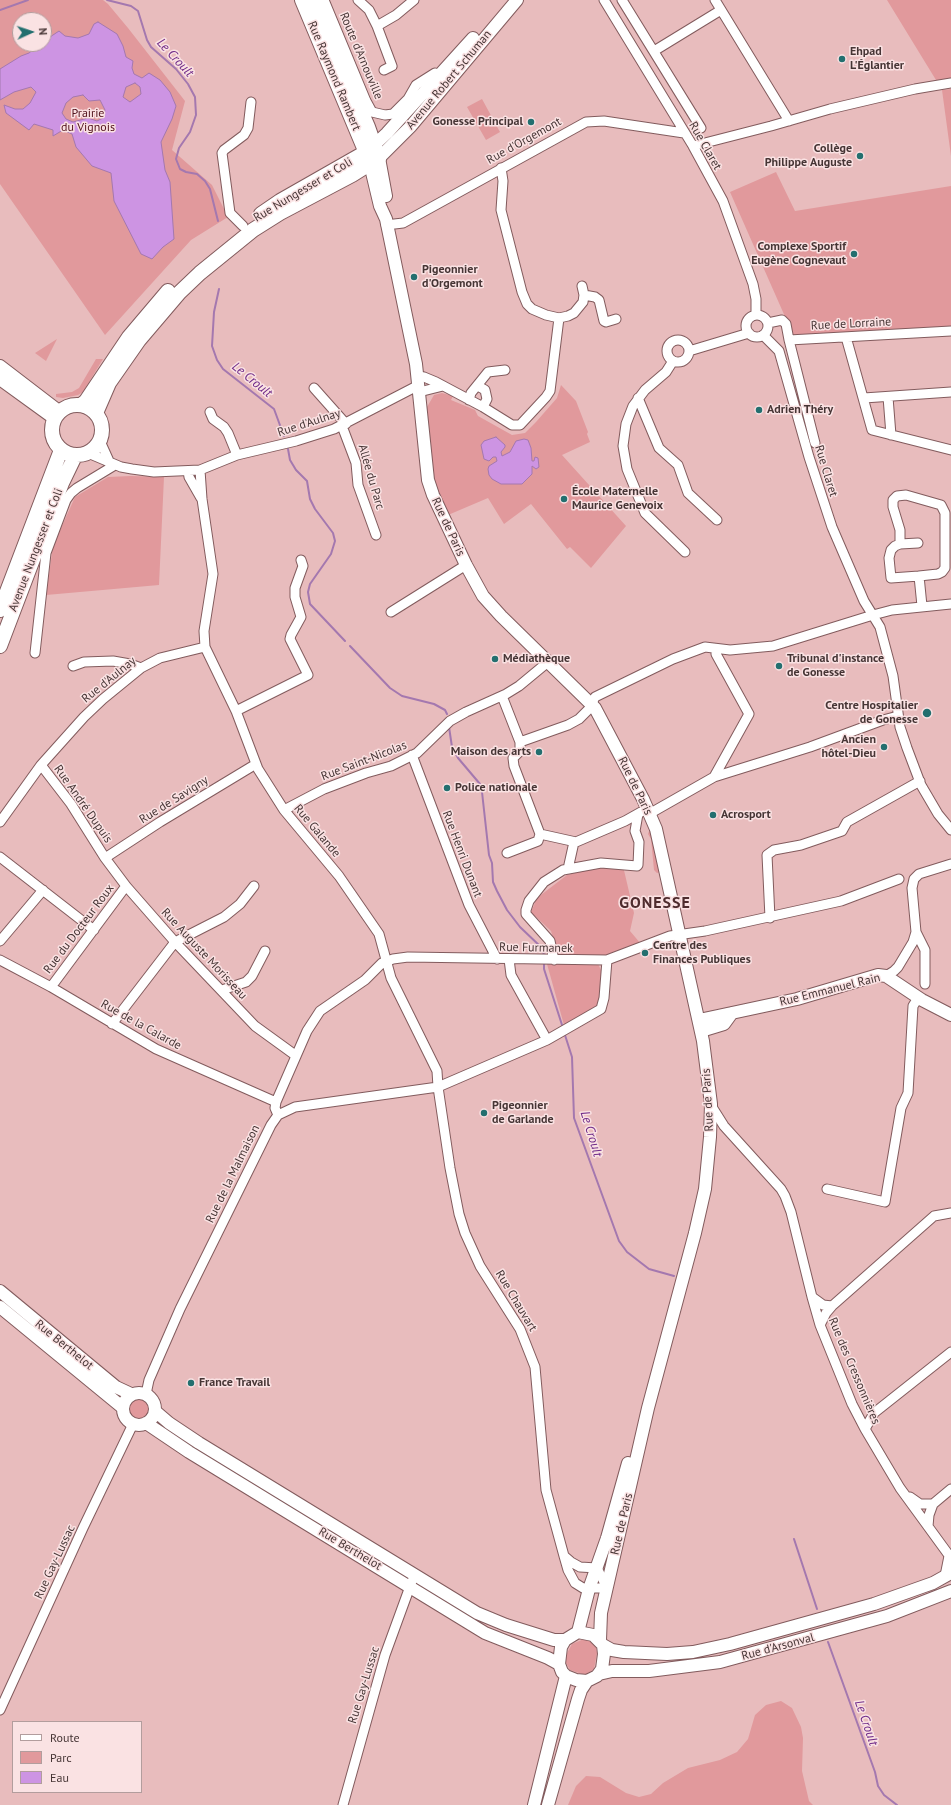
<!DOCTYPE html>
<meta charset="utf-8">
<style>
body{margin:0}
#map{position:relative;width:951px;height:1805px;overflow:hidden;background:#e8bcbd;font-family:"PT Sans",sans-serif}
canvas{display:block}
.legend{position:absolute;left:12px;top:1721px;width:130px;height:72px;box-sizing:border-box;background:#fae2e3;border:1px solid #b29d9d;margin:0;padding:5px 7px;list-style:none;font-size:12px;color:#463535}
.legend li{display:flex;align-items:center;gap:8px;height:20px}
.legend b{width:20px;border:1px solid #b29d9d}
.north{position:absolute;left:12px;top:12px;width:40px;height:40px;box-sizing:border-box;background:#fae2e3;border:1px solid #b29d9d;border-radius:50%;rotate:87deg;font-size:11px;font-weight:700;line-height:16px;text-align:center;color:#463535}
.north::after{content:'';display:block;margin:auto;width:14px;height:18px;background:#236f6f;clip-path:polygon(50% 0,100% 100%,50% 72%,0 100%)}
</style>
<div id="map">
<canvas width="951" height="1805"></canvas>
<ul class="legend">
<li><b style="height:5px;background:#fff"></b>Route</li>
<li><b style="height:11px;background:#e1999c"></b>Parc</li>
<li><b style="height:11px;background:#cd94e3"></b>Eau</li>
</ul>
<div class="north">N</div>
</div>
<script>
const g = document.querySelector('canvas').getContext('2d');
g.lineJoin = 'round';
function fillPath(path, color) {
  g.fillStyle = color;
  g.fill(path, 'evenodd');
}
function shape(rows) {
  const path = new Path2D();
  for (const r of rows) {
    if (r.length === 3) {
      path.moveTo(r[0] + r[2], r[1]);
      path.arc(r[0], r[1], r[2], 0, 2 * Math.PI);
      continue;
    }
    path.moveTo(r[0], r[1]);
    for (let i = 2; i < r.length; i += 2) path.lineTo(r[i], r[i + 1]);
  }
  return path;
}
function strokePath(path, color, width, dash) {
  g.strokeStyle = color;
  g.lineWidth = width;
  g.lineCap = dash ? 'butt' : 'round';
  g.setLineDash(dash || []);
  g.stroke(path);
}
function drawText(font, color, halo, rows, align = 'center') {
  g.font = font + ' "PT Sans",sans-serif';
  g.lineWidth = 3;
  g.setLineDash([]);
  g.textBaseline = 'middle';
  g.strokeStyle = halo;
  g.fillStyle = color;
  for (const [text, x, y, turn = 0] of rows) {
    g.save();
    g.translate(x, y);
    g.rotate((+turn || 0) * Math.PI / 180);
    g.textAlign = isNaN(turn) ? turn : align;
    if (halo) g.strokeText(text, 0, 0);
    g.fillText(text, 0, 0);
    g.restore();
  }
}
const green = shape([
 [0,0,103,0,108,4,128,28,185,101,172,150,212,185,228,217,191,240,105,335,0,184],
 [20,20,44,20,44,44,20,44],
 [887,0,951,0,951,79,936,80],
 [951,89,951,156,942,90],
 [482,99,500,132,486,140,467,107],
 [776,172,795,211,951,186,951,328,794,337,730,192],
 [57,339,46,361,35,353],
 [96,359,103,359,83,392,78,395,63,398,56,397,56,394,72,392,79,388],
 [561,385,576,401,588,432,587,434,590,442,562,455,626,526,591,568,570,547,567,549,531,504,504,524,488,498,448,515,434,489,429,449,427,407,434,395,442,393,453,396,451,400,475,410,478,416,512,435,525,433,536,422,557,398],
 [131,476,164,477,159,585,46,595,53,546,75,497,108,477],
 [650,828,660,872,657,873,654,870,651,839,648,834],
 [623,866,634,913,630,931,641,944,601,957,557,952,551,931,531,912,537,898,567,875,593,868],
 [547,964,598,964,602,972,599,1000,597,1008,564,1025],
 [139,1409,10],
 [584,1639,595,1643,597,1653,594,1669,587,1674,582,1674,570,1670,565,1661,566,1655,572,1644],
 [781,1701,792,1708,801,1727,803,1738,802,1771,809,1801,813,1805,568,1805,576,1786,586,1776,600,1777,626,1793,639,1797,651,1794,663,1783,688,1768,720,1760,737,1752,748,1739,755,1715,766,1705]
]);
const water = shape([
 [98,22,117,34,123,46,126,57,133,61,132,68,134,74,142,78,149,73,160,80,170,92,176,106,172,119,161,142,165,170,170,182,174,239,163,247,152,259,141,254,114,201,111,173,92,166,76,147,72,134,63,130,53,136,53,130,34,124,29,130,6,113,4,105,15,109,23,109,30,103,36,92,31,87,14,92,0,100,0,69,21,56,29,53,40,44,44,44,44,41,59,31,65,36,78,38,89,34,94,24,98,22],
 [135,83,140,87,141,94,130,102,123,97,126,87,135,83],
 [83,95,89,101,100,100,105,110,103,118,97,121,88,118,73,122,66,119,62,113,66,103,73,97,83,95],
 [496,437,505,445,505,447,501,452,502,456,510,452,516,441,524,439,528,440,531,448,532,461,534,461,535,457,538,458,539,467,536,469,532,466,532,474,522,484,501,484,492,479,489,475,488,469,489,466,497,461,496,457,493,457,489,461,484,459,481,445,484,441,496,437]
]);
const stream = shape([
 [107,0,131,6,138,11,147,40,151,47,176,69,188,84,195,97,196,115,190,132,179,148,176,159,180,169,186,172,197,174,205,181,210,189,218,221],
 [0,10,28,0],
 [219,289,214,312,212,346,217,360,223,369,274,409,284,436],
 [288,449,290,460,296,470,307,481,310,499,315,509,333,533,335,541,331,554,310,584,308,592,310,604,345,641],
 [350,646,390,688,402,696,434,704,445,710,447,714],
 [449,727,452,747,458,758,480,784,482,792,489,855,492,863,493,882,497,891,507,910,520,927,542,948,544,955],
 [544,963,544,969,563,1028],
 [564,1032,572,1057,574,1118,619,1241,627,1252,649,1269,674,1276],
 [794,1539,817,1609],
 [828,1642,875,1772,878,1786,884,1795,897,1805]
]);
const street = shape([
 [324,0,366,101,372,112,385,115,393,114,408,99,416,85,435,73],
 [358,0,369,10,377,26,392,66,384,70],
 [604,0,693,146,723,201,753,284,756,299,756,315],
 [622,0,701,128],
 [715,0,789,121],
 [377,26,396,15,414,0],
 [654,51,721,10],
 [693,146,771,126,830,109,915,89,951,83],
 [501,168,503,181,501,210,522,292,527,304,532,309,546,315,559,318,568,316,574,313,583,302,584,295,582,286],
 [386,225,403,223,586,122,604,121,684,133],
 [243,226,230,213,222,153,224,150,244,135,248,128,251,102],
 [584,295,595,297,599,300,604,321,606,322,616,319],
 [757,326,11],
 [768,323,782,320,786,324,789,340,951,331],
 [763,335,779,351,809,457,832,527,864,601,880,627,893,676,900,727,907,748,921,785,938,814,951,830],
 [846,337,872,430,951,450],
 [789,340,815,443],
 [678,351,11],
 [689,351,749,333],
 [673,361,666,372,645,390,633,406,626,424,623,446,627,469,645,513,685,552],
 [418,376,424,377,436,382,483,407,512,425,520,425,546,397,550,391,559,318],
 [478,386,485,390,487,399,483,407],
 [314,388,346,424],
 [419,392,443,386],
 [888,397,891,435],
 [638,398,659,448,678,465,688,493,717,520],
 [864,398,951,392],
 [469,400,471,393,488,372,505,370],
 [210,412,213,419,224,427,228,433,237,455],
 [342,426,356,463,358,485,376,535],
 [100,441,109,461],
 [88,453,121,467,132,469,154,472,200,470,237,455,296,441,334,429,419,385],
 [200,470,202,499,213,574,204,631,205,647,236,711,258,769,284,810,339,876,379,934,391,978,437,1071,438,1087,450,1168,459,1214,465,1233,480,1266,520,1329,535,1367,546,1490,564,1556,568,1570,575,1583,583,1588,607,1588,597,1568,580,1567,571,1562,564,1556],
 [188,471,189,477,201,498],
 [900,544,918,543],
 [919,576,938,574,942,572,945,568,945,513,941,505,906,495,897,496,893,500,893,507,900,530,900,544,895,546,891,550,889,558,891,578,919,576,922,606],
 [391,612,466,565],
 [35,653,46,553,66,500,71,493,77,488,115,465],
 [73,666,84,662,113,661,130,664,141,668],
 [502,696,520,742,520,751,513,758,514,766,540,834],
 [236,711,308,675,290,639,291,635,301,617,295,597,295,588,303,566,301,560],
 [520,742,568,725,579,719,590,708,595,697,673,659,705,647,730,650,773,646,873,615,892,610,951,604],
 [412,755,469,905,497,959],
 [41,765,71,804,105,858,126,886,175,942,255,1026,295,1055],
 [714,777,749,714,716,654,716,649],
 [284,810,324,789,366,773,391,766,417,753,450,721,466,712,506,694,519,686,548,662],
 [649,814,714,777,810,747,883,720,898,716],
 [0,822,41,765,84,717,103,699,141,668,160,658,205,647],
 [540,834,576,842,625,821,641,812],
 [507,853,538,841,540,834],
 [0,857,94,930],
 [105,858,160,822,256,764],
 [568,869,574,842],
 [770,918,767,855,774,850,801,845,842,831,847,822,920,781],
 [916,932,925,950,925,984],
 [0,941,43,890],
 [509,959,511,975,547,1040],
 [0,960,51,987,156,1049,276,1102],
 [554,960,550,941,526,914,526,910,529,901,544,882,563,870,601,863,637,866,638,865,639,842,635,831,638,814],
 [886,976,894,971,898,967,913,942,916,932,912,888,914,879,919,874,951,864],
 [51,987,126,886],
 [222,990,246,982,252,976,265,951],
 [112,1024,175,942,224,917,240,904,254,886],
 [712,1107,724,1126,781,1189,785,1196,791,1212,812,1297,820,1325,852,1404,865,1429,900,1488,951,1558],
 [278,1115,275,1108,276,1102,307,1031,320,1011,365,980,382,963,393,959,408,957,607,960,670,936,705,931,841,901,899,879],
 [827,1189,885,1202,901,1108,908,1093,913,1006,918,998],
 [812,1297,823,1305,832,1306,934,1216,951,1213],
 [820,1325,826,1313,832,1306],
 [146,1394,149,1380,180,1309,271,1125,278,1115,295,1107,438,1087,547,1040,601,1009,604,998,607,960],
 [865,1429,874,1413,951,1352],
 [910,1497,920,1504,933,1504],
 [928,1526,929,1515,933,1504,951,1489],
 [945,1576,949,1556],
 [0,1710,83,1528,133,1424],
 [343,1805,385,1655,412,1581]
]);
const secondary = shape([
 [369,150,387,133,473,38],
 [370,164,380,206,386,219,416,364,428,480,433,495,466,565,483,596,501,616,595,708,643,799,656,829,703,1041,711,1104,710,1137,705,1189,695,1233,648,1408,601,1613,600,1640],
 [386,196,379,158,411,126,517,0],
 [0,366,60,412],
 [0,379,55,419],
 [699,1020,797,999,878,975,886,976,922,1000,951,1015],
 [701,1031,724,1024,732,1013],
 [0,1291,116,1387,131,1394],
 [0,1307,122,1407],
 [139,1409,16],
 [155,1411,169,1423,199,1443,477,1613,506,1625,554,1640,565,1640],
 [146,1423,189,1452,485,1633,548,1658,559,1664],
 [578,1632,589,1589,607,1538,628,1463],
 [578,1632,593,1635,603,1645,604,1654,602,1669,597,1676,587,1681,576,1680,566,1676,562,1672,559,1664,561,1647,565,1640,578,1632],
 [603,1645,612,1650,624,1652,667,1654,693,1652,730,1644,874,1604,933,1583,951,1573],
 [599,1674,612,1671,649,1671,720,1662,887,1616,951,1591],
 [534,1805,566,1676],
 [548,1805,578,1699,581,1690,587,1681]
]);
const primary = shape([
 [302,0,369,160],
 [261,214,280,201,366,152],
 [77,430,25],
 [81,405,86,401,129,337,168,291],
 [96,413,109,383,139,340,179,293,200,273,253,230,280,213,352,175,379,158,368,127,313,0],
 [0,610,61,450],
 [0,646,62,483,75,456]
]);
const markers = [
 [842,59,4,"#236f6f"],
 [531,122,4,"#236f6f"],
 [860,156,4,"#236f6f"],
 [854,254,4,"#236f6f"],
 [414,277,4,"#236f6f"],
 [759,410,4,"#236f6f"],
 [564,499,4,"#236f6f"],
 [495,659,4,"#236f6f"],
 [779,666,4,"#236f6f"],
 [927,713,5,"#236f6f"],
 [884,747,4,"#236f6f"],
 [539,752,4,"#236f6f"],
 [447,788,4,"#236f6f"],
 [713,815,4,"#236f6f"],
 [645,953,4,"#236f6f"],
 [484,1113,4,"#236f6f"],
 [191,1383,4,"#236f6f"]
];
const poiNames = [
 ["Ehpad",850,52],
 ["L'Églantier",850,66],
 ["Gonesse Principal",523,122,"right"],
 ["Collège",852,149,"right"],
 ["Philippe Auguste",852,163,"right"],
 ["Complexe Sportif",846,247,"right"],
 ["Eugène Cognevaut",846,261,"right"],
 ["Pigeonnier",422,270],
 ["d'Orgemont",422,284],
 ["Adrien Théry",767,410],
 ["École Maternelle",572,492],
 ["Maurice Genevoix",572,506],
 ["Médiathèque",503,659],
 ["Tribunal d'instance",787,659],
 ["de Gonesse",787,673],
 ["Centre Hospitalier",918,706,"right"],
 ["de Gonesse",918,720,"right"],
 ["Ancien",876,740,"right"],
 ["hôtel-Dieu",876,754,"right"],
 ["Maison des arts",531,752,"right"],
 ["Police nationale",455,788],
 ["Acrosport",721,815],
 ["Centre des",653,946],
 ["Finances Publiques",653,960],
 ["Pigeonnier",492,1106],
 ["de Garlande",492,1120],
 ["France Travail",199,1383]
];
const streetNames = [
 ["Route d'Arnouville",361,56,67],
 ["Rue Raymond Rambert",334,76,67],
 ["Avenue Robert Schuman",449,80,-50],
 ["Rue d'Orgemont",524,141,-29],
 ["Rue Claret",705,146,60],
 ["Rue Nungesser et Coli",303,190,-31],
 ["Rue de Lorraine",851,324,-3],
 ["Rue d'Aulnay",309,423,-18],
 ["Rue Claret",826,471,73],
 ["Allée du Parc",371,477,74],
 ["Rue de Paris",448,527,65],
 ["Avenue Nungesser et Coli",36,550,-69],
 ["Rue d'Aulnay",109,680,-39],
 ["Rue Saint-Nicolas",364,761,-21],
 ["Rue de Paris",635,786,64],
 ["Rue de Savigny",174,800,-32],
 ["Rue André Dupuis",83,804,55],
 ["Rue Galande",317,831,50],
 ["Rue Henri Dunant",462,854,69],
 ["Rue du Docteur Roux",79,929,-53],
 ["Rue Furmanek",536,948,1],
 ["Rue Auguste Morisseau",204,954,47],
 ["Rue Emmanuel Rain",830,990,-14],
 ["Rue de la Calarde",141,1025,29],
 ["Rue de Paris",708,1100,-93],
 ["Rue de la Malmaison",233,1174,-64],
 ["Rue Chauvart",516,1301,59],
 ["Rue Berthelot",64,1345,39],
 ["Rue des Cressonnières",854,1371,67],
 ["Rue de Paris",622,1524,-77],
 ["Rue Berthelot",350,1549,31],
 ["Rue Gay-Lussac",55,1562,-65],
 ["Rue d'Arsonval",778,1647,-15],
 ["Rue Gay-Lussac",364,1685,-73]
];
const parkNames = [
 ["Prairie",88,114],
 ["du Vignois",88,128]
];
const waterNames = [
 ["Le Croult",175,58,47],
 ["Le Croult",252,380,39],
 ["Le Croult",591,1134,73],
 ["Le Croult",866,1723,71]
];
const districtNames = [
 ["GONESSE",655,903]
];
fillPath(green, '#e1999c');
fillPath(water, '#cd94e3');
strokePath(water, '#a478af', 1);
strokePath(stream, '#a478af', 2);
strokePath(street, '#825b5d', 11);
strokePath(secondary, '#825b5d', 14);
strokePath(primary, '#825b5d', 16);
strokePath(street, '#fff', 9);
strokePath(secondary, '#fff', 12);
strokePath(primary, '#fff', 14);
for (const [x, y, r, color] of markers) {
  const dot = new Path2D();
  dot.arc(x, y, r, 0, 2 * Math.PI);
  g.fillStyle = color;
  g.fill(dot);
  strokePath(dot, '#fae2e3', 1.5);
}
drawText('bold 12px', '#463535', '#fae2e3', poiNames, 'left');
drawText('12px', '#463535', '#fae2e3', streetNames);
drawText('12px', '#50111b', '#fae2e3', parkNames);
drawText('italic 13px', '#712c89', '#fae2e3', waterNames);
g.letterSpacing = '1px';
drawText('bold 16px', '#4f2c2e', '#fae2e3', districtNames);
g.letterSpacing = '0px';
</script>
